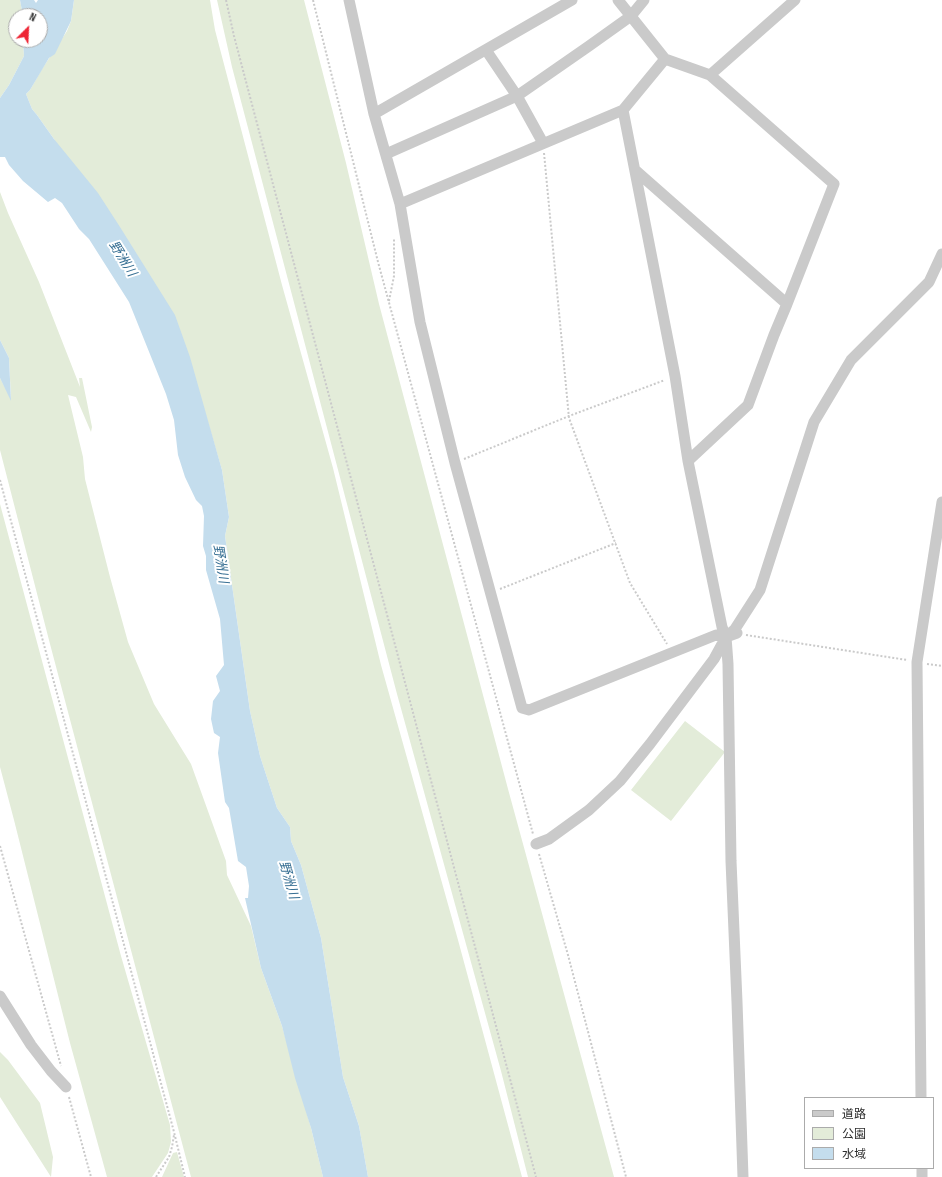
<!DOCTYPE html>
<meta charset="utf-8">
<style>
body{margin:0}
#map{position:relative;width:942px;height:1177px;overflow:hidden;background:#fff;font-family:"Sofia Sans Condensed","Noto Sans JP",sans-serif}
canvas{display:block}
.legend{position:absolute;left:804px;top:1097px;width:130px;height:72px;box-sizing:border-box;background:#fff;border:1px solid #ababab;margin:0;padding:5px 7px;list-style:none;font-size:12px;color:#2d2d2d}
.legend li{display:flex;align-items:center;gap:8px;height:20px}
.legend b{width:20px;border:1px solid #ababab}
.north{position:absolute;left:8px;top:8px;width:40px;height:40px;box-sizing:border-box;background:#fff;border:1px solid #ababab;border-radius:50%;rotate:24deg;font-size:11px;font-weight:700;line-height:16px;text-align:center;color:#2d2d2d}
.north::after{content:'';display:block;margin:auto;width:14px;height:18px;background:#ee2433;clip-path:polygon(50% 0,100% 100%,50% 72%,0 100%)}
</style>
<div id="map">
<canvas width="942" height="1177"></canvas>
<ul class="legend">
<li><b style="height:5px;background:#cacaca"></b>道路</li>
<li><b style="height:11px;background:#e3ecd9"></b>公園</li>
<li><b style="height:11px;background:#c4dded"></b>水域</li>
</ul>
<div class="north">N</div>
</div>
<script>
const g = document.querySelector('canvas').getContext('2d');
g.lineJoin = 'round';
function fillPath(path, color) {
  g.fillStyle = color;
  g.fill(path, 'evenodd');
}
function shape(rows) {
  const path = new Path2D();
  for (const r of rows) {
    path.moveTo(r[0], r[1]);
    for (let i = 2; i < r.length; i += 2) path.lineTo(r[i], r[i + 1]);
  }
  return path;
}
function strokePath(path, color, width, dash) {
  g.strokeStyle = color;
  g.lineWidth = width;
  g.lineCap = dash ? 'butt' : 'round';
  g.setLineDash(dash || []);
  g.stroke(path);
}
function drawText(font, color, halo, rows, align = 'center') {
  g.font = font + ' "Sofia Sans Condensed","Noto Sans JP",sans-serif';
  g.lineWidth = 4;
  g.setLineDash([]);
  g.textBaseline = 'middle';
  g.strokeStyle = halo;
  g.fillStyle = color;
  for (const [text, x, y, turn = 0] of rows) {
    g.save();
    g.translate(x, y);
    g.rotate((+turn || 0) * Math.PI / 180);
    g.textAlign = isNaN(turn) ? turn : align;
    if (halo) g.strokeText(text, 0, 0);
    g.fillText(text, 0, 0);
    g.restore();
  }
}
const green = shape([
 [0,0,20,0,23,16,16,16,16,40,23,40,24,56,9,85,0,98],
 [74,0,210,0,215,30,282,285,333,468,381,665,458,940,522,1177,368,1177,359,1126,343,1077,321,938,301,865,291,841,290,827,277,808,260,756,250,711,225,536,229,517,222,470,204,409,54,139,37,115,32,109,26,94,30,90,42,69,67,31,71,21],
 [217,0,304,0,346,163,379,304,508,789,614,1177,528,1177,501,1071,397,694,232,67],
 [0,192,8,213,39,282,80,387,79,378,82,378,92,427,91,432,76,397,68,395,83,457,85,479,110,577,128,642,154,704,191,764,226,861,227,875,251,926,261,968,282,1026,311,1128,323,1177,191,1177,50,644,0,450,0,378,11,399,9,358,0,340],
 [0,504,121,956,170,1125,171,1142,168,1153,152,1177,107,1177,70,1043,14,820,0,767],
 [685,721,725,752,671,821,631,790],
 [0,1052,8,1060,40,1103,53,1157,51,1177,0,1097],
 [177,1152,184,1177,162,1177,173,1153]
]);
const water = shape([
 [20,0,34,0,36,3,38,0,74,0,71,21,55,54,49,58,30,90,26,94,32,109,37,115,54,139,98,193,120,227,175,315,190,357,222,470,229,517,225,536,250,711,260,756,277,808,290,827,291,841,301,865,321,938,343,1077,359,1126,368,1177,323,1177,311,1128,295,1078,282,1026,261,968,245,898,248,898,249,886,246,867,238,861,229,808,225,802,218,753,220,737,214,733,211,719,213,701,220,691,216,676,224,665,220,619,206,570,206,556,203,546,204,516,202,506,196,500,185,477,178,455,174,420,166,394,129,302,89,239,79,229,62,203,55,198,48,202,23,181,9,165,5,157,0,157,0,98,9,85,24,56,23,40,40,40,40,16,23,16],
 [0,340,9,358,11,401,0,378]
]);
const path = shape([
 [226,0,234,36,274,188,536,1177],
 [313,0,378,262,533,834],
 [544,153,569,418,630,583,667,644],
 [389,301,394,276,394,238],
 [464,459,569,416,665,380],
 [0,480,174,1132,185,1177],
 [500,589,616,543],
 [746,635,907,660],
 [927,664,942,666],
 [0,846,61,1066],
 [539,854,568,955,626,1177],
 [69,1097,91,1177],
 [156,1177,169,1157,172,1147,174,1135]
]);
const street = shape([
 [349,0,374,114,400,204,420,322,455,463,522,708,529,710,716,635,726,637,737,633],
 [618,0,665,59,710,75,834,184,787,304,774,335,748,405,688,461],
 [486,50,517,96,543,143],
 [710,75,795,0],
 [623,110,675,376,688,461,722,627,726,637,728,664,731,861,737,1002,743,1177],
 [374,114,572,0],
 [386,154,517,96,589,46,631,16,644,0],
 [635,170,787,304],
 [400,204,623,110,665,59],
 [536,844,549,839,589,810,620,781,650,744,714,659,726,637,735,629,760,590,814,422,851,360,929,282,942,254],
 [0,996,31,1045,51,1071,66,1087],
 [921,1098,917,662,942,502],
 [922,1168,922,1177]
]);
const waterNames = [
 ["野洲川",122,259,58],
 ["野洲川",220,564,81],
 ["野洲川",288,880,74]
];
fillPath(green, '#e3ecd9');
fillPath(water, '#c4dded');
strokePath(path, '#cacaca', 2, [2, 2]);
strokePath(street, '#cacaca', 11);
drawText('italic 13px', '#376f93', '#fff', waterNames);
</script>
